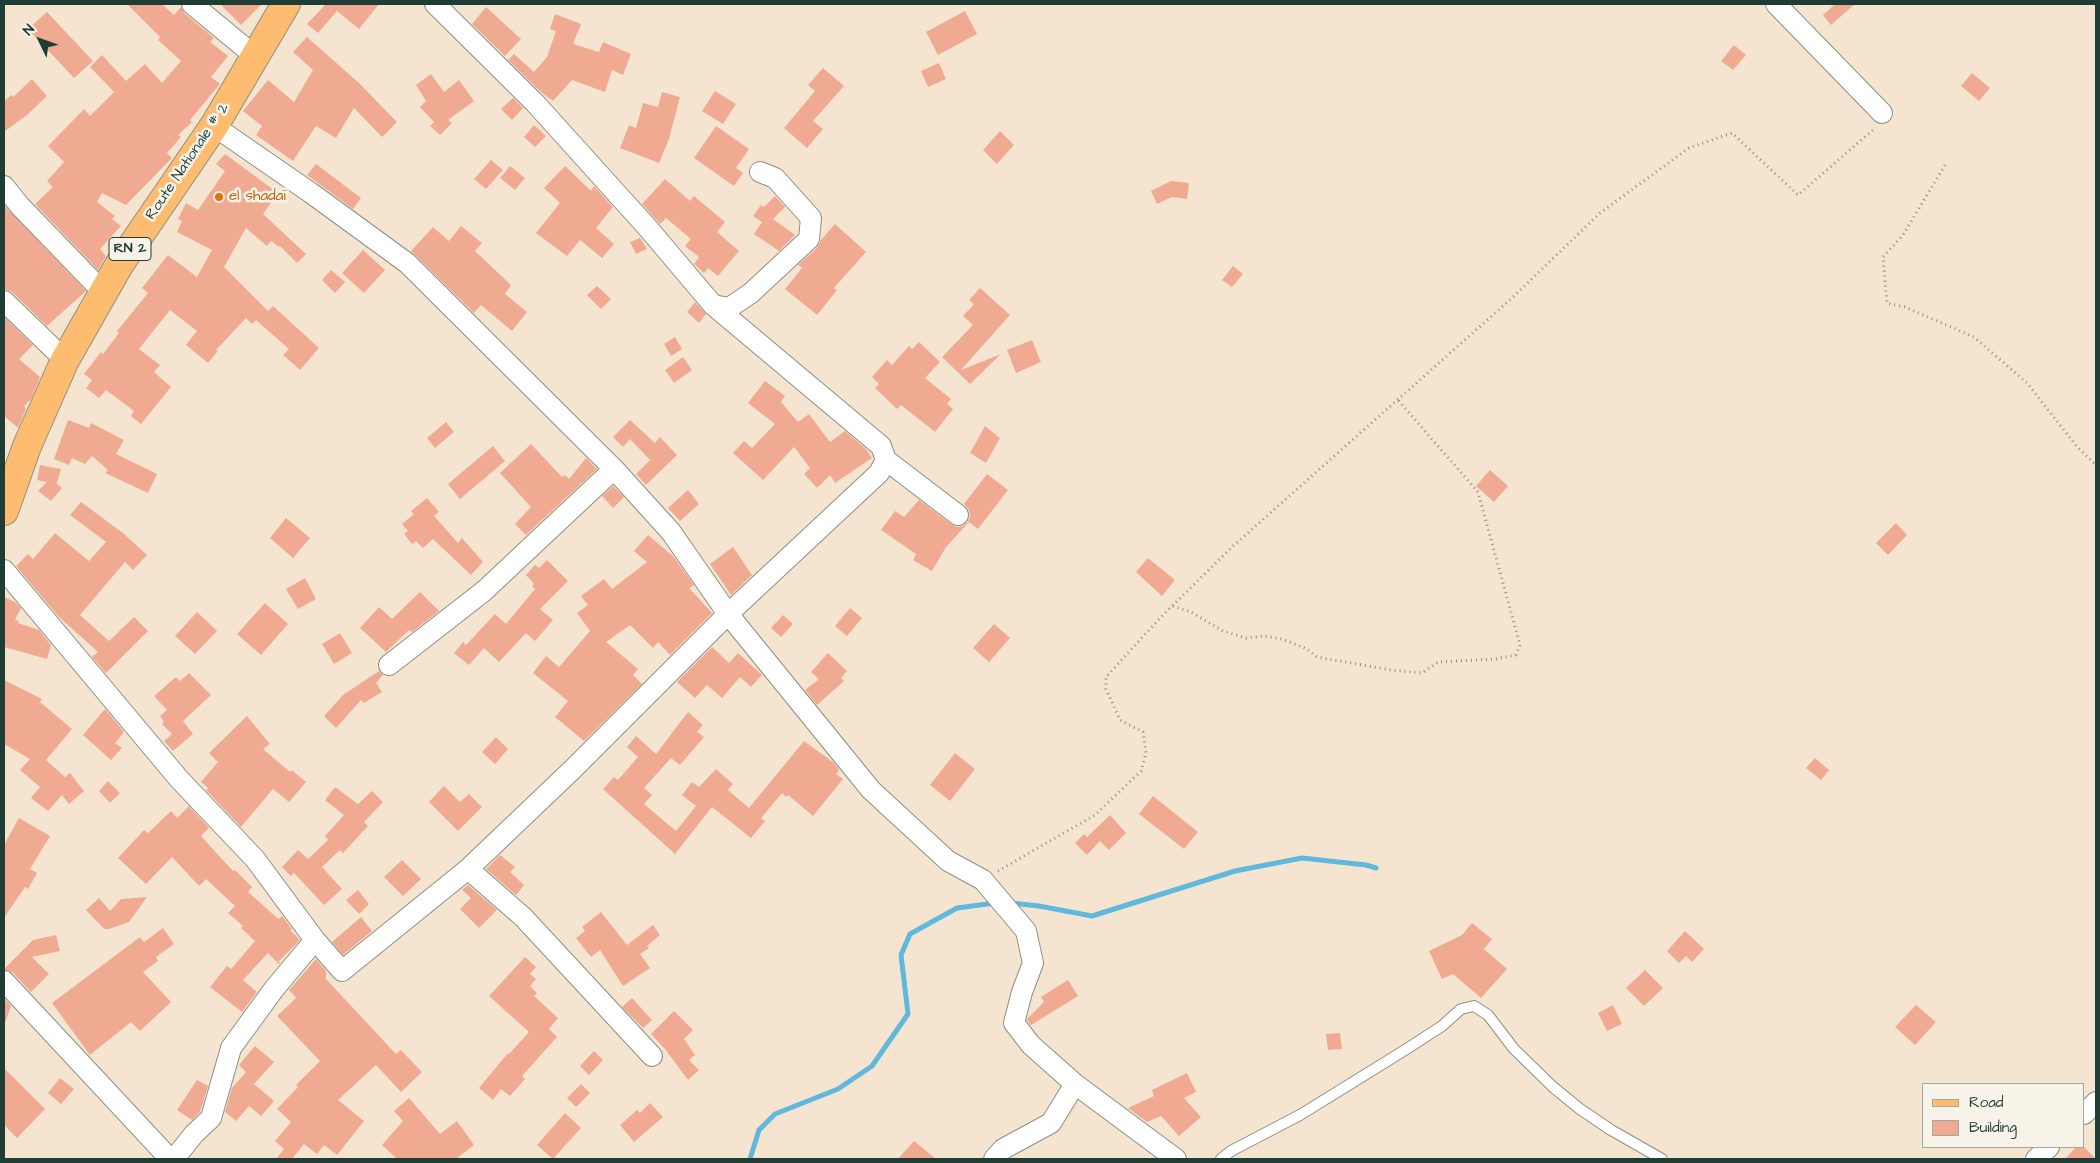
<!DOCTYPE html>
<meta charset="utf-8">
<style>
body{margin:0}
#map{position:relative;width:2100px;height:1163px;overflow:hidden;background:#f5e5d0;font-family:"Architects Daughter",sans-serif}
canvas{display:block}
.frame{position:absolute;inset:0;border:5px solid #1f3d34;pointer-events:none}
.legend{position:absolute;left:1922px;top:1083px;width:162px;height:65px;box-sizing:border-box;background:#f7f3e8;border:1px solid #a1aaa0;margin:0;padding:6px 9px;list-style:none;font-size:15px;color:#1f3d34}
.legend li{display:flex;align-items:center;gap:10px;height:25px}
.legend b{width:25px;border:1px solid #a1aaa0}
.north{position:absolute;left:15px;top:15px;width:50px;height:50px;-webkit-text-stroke:4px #f7f3e8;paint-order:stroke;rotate:312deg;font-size:14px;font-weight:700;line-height:20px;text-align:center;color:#1f3d34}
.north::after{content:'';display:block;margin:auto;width:18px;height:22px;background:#1f3d34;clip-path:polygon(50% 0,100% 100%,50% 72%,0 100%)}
</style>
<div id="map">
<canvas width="2100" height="1163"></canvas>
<div class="frame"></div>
<ul class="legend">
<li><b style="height:6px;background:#febc70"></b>Road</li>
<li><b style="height:14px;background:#f1aa92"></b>Building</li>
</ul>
<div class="north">N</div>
</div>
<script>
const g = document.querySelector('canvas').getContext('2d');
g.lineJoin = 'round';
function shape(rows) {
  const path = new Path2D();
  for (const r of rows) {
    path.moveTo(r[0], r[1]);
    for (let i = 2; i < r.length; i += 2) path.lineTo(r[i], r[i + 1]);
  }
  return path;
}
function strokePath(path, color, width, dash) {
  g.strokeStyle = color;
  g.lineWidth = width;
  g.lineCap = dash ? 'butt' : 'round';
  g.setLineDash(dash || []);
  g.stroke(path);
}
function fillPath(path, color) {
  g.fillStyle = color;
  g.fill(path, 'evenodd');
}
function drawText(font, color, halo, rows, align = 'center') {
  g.font = font + ' "Architects Daughter",sans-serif';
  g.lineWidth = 5;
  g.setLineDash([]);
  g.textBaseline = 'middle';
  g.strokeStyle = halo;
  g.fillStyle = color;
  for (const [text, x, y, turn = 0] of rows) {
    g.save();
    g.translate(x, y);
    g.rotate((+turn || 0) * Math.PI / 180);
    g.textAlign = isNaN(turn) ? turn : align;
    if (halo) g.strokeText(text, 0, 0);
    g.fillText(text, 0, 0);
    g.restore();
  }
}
const stream = shape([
 [1011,903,1039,906,1092,916,1235,871,1302,858,1366,865,1376,868],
 [750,1159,759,1130,775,1114,838,1089,872,1066,908,1014,901,955,910,934,957,908,995,903]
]);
const building = shape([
 [127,4,162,4,174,15,181,7,184,13,214,38,210,42,228,56,211,77,220,84,190,120,192,122,178,135,181,137,167,153,172,158,126,205,102,193,97,202,115,216,112,219,121,226,100,249,106,256,98,270,35,204,53,187,47,181,64,162,48,146,84,109,90,116,114,92,90,67,102,55,126,81,145,64,162,83,181,61,158,40,160,37],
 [220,4,262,4,241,25],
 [326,4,379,4,359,29,337,11,318,33,307,24],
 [1835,4,1855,4,1831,25,1823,15],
 [486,7,521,39,505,56,472,24],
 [965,11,977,34,938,55,926,32],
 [47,12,93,61,74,78,28,29],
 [555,14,581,24,573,44,599,52,603,42,631,54,623,75,612,70,605,92,572,80,553,101,540,91,508,60,514,54,534,72,547,57,556,31,550,29],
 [307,37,359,83,397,122,382,137,354,108,336,138,316,126,293,161,256,135,262,126,243,111,268,80,294,102,313,70,293,52],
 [1734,45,1746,55,1733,70,1721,61],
 [939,63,946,79,928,87,921,71],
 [823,68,844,86,813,121,823,129,807,148,784,128,815,91,808,85],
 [1972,73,1990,88,1979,101,1961,86],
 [431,74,444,92,459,80,474,101,448,120,452,123,440,135,430,126,434,122,420,107,426,101,416,85],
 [32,79,47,96,27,115,4,132,4,101,12,95,13,97],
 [715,91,736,104,723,124,702,111],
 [662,92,680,97,669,139,659,163,620,148,629,125,636,128,643,103,658,107],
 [513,98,523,108,512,120,501,109],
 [534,125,546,136,535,147,524,137],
 [716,126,749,149,736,168,743,173,734,186,694,158],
 [1000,131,1014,145,997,164,983,150],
 [225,154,278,193,263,214,306,254,297,263,280,246,279,247,271,241,267,246,246,228,224,267,268,311,273,306,319,348,300,370,283,355,289,349,256,320,252,324,246,318,216,350,218,351,208,363,186,345,197,331,170,310,139,349,160,365,154,372,171,387,141,424,131,416,134,411,106,390,99,398,86,388,92,380,84,374,101,352,103,354,119,333,117,331,148,293,142,288,168,255,197,277,212,250,177,232,182,221,178,219,186,203,198,210,225,171,216,164],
 [491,160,503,170,486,189,474,179],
 [316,164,361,198,353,209,307,175],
 [510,166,525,178,515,190,500,178],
 [565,166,591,191,594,186,613,207,596,228,614,244,602,258,580,240,567,256,536,233,560,203,544,188],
 [665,179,690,201,694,196,725,222,717,232,739,251,718,276,708,268,704,273,694,264,699,257,685,246,691,239,666,218,660,224,642,204],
 [1171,181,1189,183,1187,199,1172,197,1157,204,1151,191],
 [775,196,785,207,773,219,795,235,779,251,754,234,762,222,753,216,761,205,764,207],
 [4,205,86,291,47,326,12,292,4,289],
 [835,224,866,252,834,288,837,290,817,315,785,289,802,268,798,265,817,248,821,240],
 [461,226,482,243,475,251,511,285,505,294,527,312,512,331,481,305,474,313,411,251,433,227,449,241],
 [640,238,647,249,636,254,630,242],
 [363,250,385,270,364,293,342,273],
 [1233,266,1243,274,1232,287,1222,280],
 [331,270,345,282,335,293,322,280],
 [597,286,611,299,601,309,587,295],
 [980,288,1010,315,961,370,1001,354,970,384,942,357,973,325,963,316,974,304,969,300],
 [695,302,706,314,699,323,687,312],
 [4,317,33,345,19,359,40,377,31,399,24,406,26,409,18,428,4,416],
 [675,337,682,349,671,356,664,344],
 [1032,340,1041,362,1016,373,1007,350],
 [919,342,940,362,925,378,951,399,947,404,953,409,935,432,901,405,897,409,875,388,879,384,872,377,887,360,892,365,909,346,912,349],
 [683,357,692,370,674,383,665,370],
 [765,381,785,396,781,402,798,422,809,414,830,442,845,431,866,449,872,458,835,483,830,475,817,488,804,474,810,468,794,447,763,480,733,453,744,441,752,448,775,424,748,403],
 [68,420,89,428,91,423,124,440,116,454,157,474,148,493,105,473,108,470,92,456,85,464,72,458,69,465,54,459],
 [630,420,655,443,660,437,677,455,646,485,636,474,650,460,630,439,623,447,613,437],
 [446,422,454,432,435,448,427,438],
 [985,426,1000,438,986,463,970,453],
 [531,444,562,477,565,475,569,479,586,458,597,469,526,535,515,524,531,507,500,473],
 [493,446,505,461,460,499,448,484],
 [40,465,61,469,57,483,56,483,62,488,51,501,38,491,47,482,37,480],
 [1490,470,1508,486,1494,502,1476,486],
 [987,474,1008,490,978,529,969,522,946,547,932,571,913,560,916,554,881,530,895,511,904,517,919,500,951,524,957,527,963,526,968,522,970,516,969,510,964,504],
 [613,486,624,497,613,508,602,496],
 [688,490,699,504,680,521,668,508],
 [427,498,439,512,434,516,458,543,462,538,483,562,471,575,433,539,423,548,416,541,412,544,404,534,408,531,402,524,414,514,411,511],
 [81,502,123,533,147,555,133,570,125,562,80,615,109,641,134,617,148,631,106,673,92,657,98,652,59,617,16,566,28,554,33,559,55,533,89,561,106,542,70,515],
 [286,518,310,538,293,558,270,538],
 [1896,523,1907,535,1888,555,1876,543],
 [648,535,673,556,694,585,689,588,712,613,670,655,658,642,653,648,630,625,606,642,638,669,633,675,642,684,584,741,555,717,568,701,533,673,546,656,559,667,590,631,577,613,588,605,581,596,604,579,612,589,647,562,634,551],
 [733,547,752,575,731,595,710,564],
 [1148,558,1175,580,1162,596,1136,572],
 [547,560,568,581,540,609,553,620,535,641,526,633,499,662,484,648,469,665,454,653,463,642,466,645,495,614,506,624,535,589,532,586,534,584,526,575,535,565,539,568],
 [305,578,316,599,298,609,286,589],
 [420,592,439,611,412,632,409,630,386,652,360,628,379,607,392,619],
 [4,597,15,602,21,608,15,620,19,621,18,623,39,630,51,645,47,659,4,647],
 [265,603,288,624,261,655,237,634],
 [850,608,862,618,847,636,835,626],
 [197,612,217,631,195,654,175,636],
 [783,615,793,624,781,637,771,628],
 [994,624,1010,638,989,662,973,648],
 [340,633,352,653,334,664,322,644],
 [712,647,729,663,738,653,762,675,751,687,740,677,722,698,707,685,695,698,677,682],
 [828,653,847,671,841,678,844,681,817,705,805,690,819,679,811,672],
 [379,671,383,675,376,683,382,692,364,703,361,700,336,728,324,716,343,695],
 [189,673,211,695,183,721,193,734,173,751,164,741,172,734,162,724,164,722,160,716,167,710,154,696,176,677,180,681],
 [4,680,42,699,40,702,72,729,46,760,65,777,70,773,84,791,69,804,62,795,48,811,31,798,40,787,20,770,30,759,4,744],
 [105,709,124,732,115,743,122,748,111,760,83,735],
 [688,712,703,725,697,732,704,737,680,765,671,758,644,788,652,795,644,804,676,831,696,806,682,795,692,782,699,787,716,769,733,784,728,790,749,808,804,741,834,763,839,770,836,774,843,779,813,816,788,795,786,797,782,793,761,818,765,821,751,838,712,807,675,854,603,789,614,777,618,780,638,757,627,747,636,736,656,754],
 [247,716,270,744,263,749,290,772,292,770,306,782,289,802,273,789,241,827,206,790,208,788,201,782,218,762,209,753],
 [496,737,508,749,495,764,482,752],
 [955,753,975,769,950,801,930,785],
 [1815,758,1829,770,1821,780,1806,768],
 [108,781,120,793,110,803,99,791],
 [444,786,460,802,469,794,482,807,458,831,429,802],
 [335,787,358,804,372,791,383,802,364,822,368,826,343,853,340,850,322,867,342,889,324,905,294,873,291,876,282,867,298,850,308,859,328,840,325,836,344,815,325,800],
 [1153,796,1198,832,1184,849,1139,814],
 [189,806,209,828,201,836,233,871,235,870,252,887,248,892,275,916,279,919,282,916,292,929,290,930,300,940,278,962,281,962,279,964,268,953,243,980,257,992,242,1012,210,987,227,966,231,969,255,941,241,928,243,926,228,913,235,906,206,879,199,886,172,857,146,884,118,858,144,830,148,833,171,811,177,818],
 [1110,815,1126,833,1109,850,1100,841,1087,855,1075,843,1084,834,1087,837],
 [19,818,50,836,30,869,37,873,28,889,25,887,4,918,4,845],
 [500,855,515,867,510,872,524,885,516,895,486,869],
 [402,860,421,879,403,896,384,877],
 [468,885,497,910,479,928,460,909,471,898,462,890],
 [358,890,369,904,359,914,346,900],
 [147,897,129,922,109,929,104,929,86,910,99,898,110,911,121,899],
 [601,912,627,945,653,925,660,935,647,946,649,948,640,954,650,968,623,986,600,950,591,957,576,938,585,931,582,927],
 [361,917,372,931,343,955,332,942],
 [1472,923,1492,939,1484,949,1507,969,1481,998,1453,974,1442,979,1429,951,1462,935],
 [163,928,174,944,156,957,158,961,143,972,171,1002,140,1031,131,1022,90,1055,52,1003,140,937,144,942],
 [1685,931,1704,949,1692,962,1686,956,1679,963,1667,951],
 [56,935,60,951,32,957,49,974,31,992,13,973,4,969,33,940],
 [525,957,536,967,530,974,536,979,530,986,537,993,534,996,558,1018,549,1029,557,1037,522,1076,525,1079,510,1096,501,1089,493,1100,479,1088,508,1053,509,1054,529,1032,489,996],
 [316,959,326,971,326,979,396,1054,401,1050,422,1072,401,1092,376,1065,338,1100,364,1121,337,1155,324,1145,317,1154,304,1144,292,1159,276,1159,284,1149,275,1141,291,1122,277,1109,298,1087,296,1085,320,1061,277,1016,296,998,289,990],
 [1645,970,1663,988,1644,1006,1626,988],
 [1068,980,1078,996,1031,1025,1027,1020,1028,1018,1044,1002,1041,997],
 [4,998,11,1006,5,1023,4,1022],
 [632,998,652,1020,643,1028,622,1007],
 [1613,1005,1622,1024,1607,1031,1598,1013],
 [1916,1005,1936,1022,1915,1045,1895,1027],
 [674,1011,693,1030,684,1039,695,1055,689,1060,699,1070,688,1080,665,1049,651,1034],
 [1340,1033,1342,1049,1328,1050,1326,1034],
 [255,1046,274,1062,254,1084,274,1101,261,1116,249,1106,236,1121,225,1112,232,1088,246,1072,239,1065],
 [594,1051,603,1060,589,1075,580,1066],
 [4,1068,45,1109,17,1138,4,1125],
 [1187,1073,1196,1092,1184,1098,1201,1117,1179,1136,1161,1116,1147,1122,1128,1108,1154,1096,1152,1090],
 [60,1078,74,1089,61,1104,48,1093],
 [197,1080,208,1086,200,1112,192,1120,177,1110],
 [581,1084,590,1093,576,1107,567,1098],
 [409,1098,440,1134,457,1121,474,1145,456,1159,397,1159,382,1145,403,1121,394,1111],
 [650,1103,663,1117,634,1142,620,1125,637,1110,640,1113],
 [565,1113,581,1128,553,1159,537,1145],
 [914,1141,936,1159,898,1159],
 [2076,1147,2084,1147,2096,1159,2065,1159]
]);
const path = shape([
 [1945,165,1903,235,1883,257,1887,303,1905,307,1974,337,2027,383,2078,448,2096,465],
 [1173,606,1191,612,1223,631,1246,638,1264,636,1282,639,1307,649,1317,657,1391,670,1422,673,1438,662,1496,659,1516,655,1520,645,1478,492,1397,399],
 [998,871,1095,815,1141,771,1146,753,1143,732,1120,720,1106,689,1106,677,1160,618,1232,547,1512,298,1600,213,1689,148,1732,133,1798,195,1874,129]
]);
const service = shape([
 [1221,1159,1231,1151,1300,1115,1405,1050,1442,1026,1461,1009,1474,1006,1488,1015,1514,1049,1553,1087,1580,1109,1611,1130,1662,1159]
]);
const minor = shape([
 [192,4,256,57],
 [1776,4,1882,113],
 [214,126,311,193,407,263,614,469,671,532,728,614,879,473,886,460,881,446,713,305,647,227,535,103,435,4],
 [4,186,20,206,103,292],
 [4,301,65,360],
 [713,305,729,308,751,293,809,239,811,218,775,178,760,172],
 [886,460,958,515],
 [4,570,179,779,255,859,315,940,274,989,231,1048,211,1118,194,1134,174,1159],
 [389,665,484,591,614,469],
 [468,869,523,917,652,1056],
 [315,940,342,971,468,869,573,769,728,614,871,790,948,861,983,880,1026,931,1033,963,1022,992,1014,1023,1031,1045,1075,1084,1176,1159],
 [4,981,170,1159],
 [2084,1114,2096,1102],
 [994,1159,1003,1149,1051,1123,1075,1084],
 [2036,1159,2049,1147]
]);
const primary = shape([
 [4,511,27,446,65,360,119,265,214,126,286,4]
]);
const markers = [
 [219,197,5,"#e8710a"]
];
const shields = [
 [130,249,42]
];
const shieldNames = [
 ["RN 2",130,249]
];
const streetNames = [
 ["Route Nationale # 2",188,162,-56]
];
const foodNames = [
 ["el shadaï",229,197]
];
strokePath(stream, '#60b9dd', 5);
fillPath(building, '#f1aa92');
strokePath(service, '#8a9182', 12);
strokePath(minor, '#8a9182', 22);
strokePath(primary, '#8a9182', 30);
strokePath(path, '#8a9182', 3, [1, 4]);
strokePath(service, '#fff', 10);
strokePath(minor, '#fff', 20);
strokePath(primary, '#febc70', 28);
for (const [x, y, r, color] of markers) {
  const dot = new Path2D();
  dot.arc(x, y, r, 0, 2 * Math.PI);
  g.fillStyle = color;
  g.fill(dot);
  strokePath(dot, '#f7f3e8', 2);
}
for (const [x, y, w] of shields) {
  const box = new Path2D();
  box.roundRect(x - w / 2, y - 11.5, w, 23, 4);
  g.fillStyle = '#f7f3e8';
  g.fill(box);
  strokePath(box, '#1f3d34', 1);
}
drawText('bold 14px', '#1f3d34', null, shieldNames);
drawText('15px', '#1f3d34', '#f7f3e8', streetNames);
drawText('15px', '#c56008', '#f7f3e8', foodNames, 'left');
</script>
